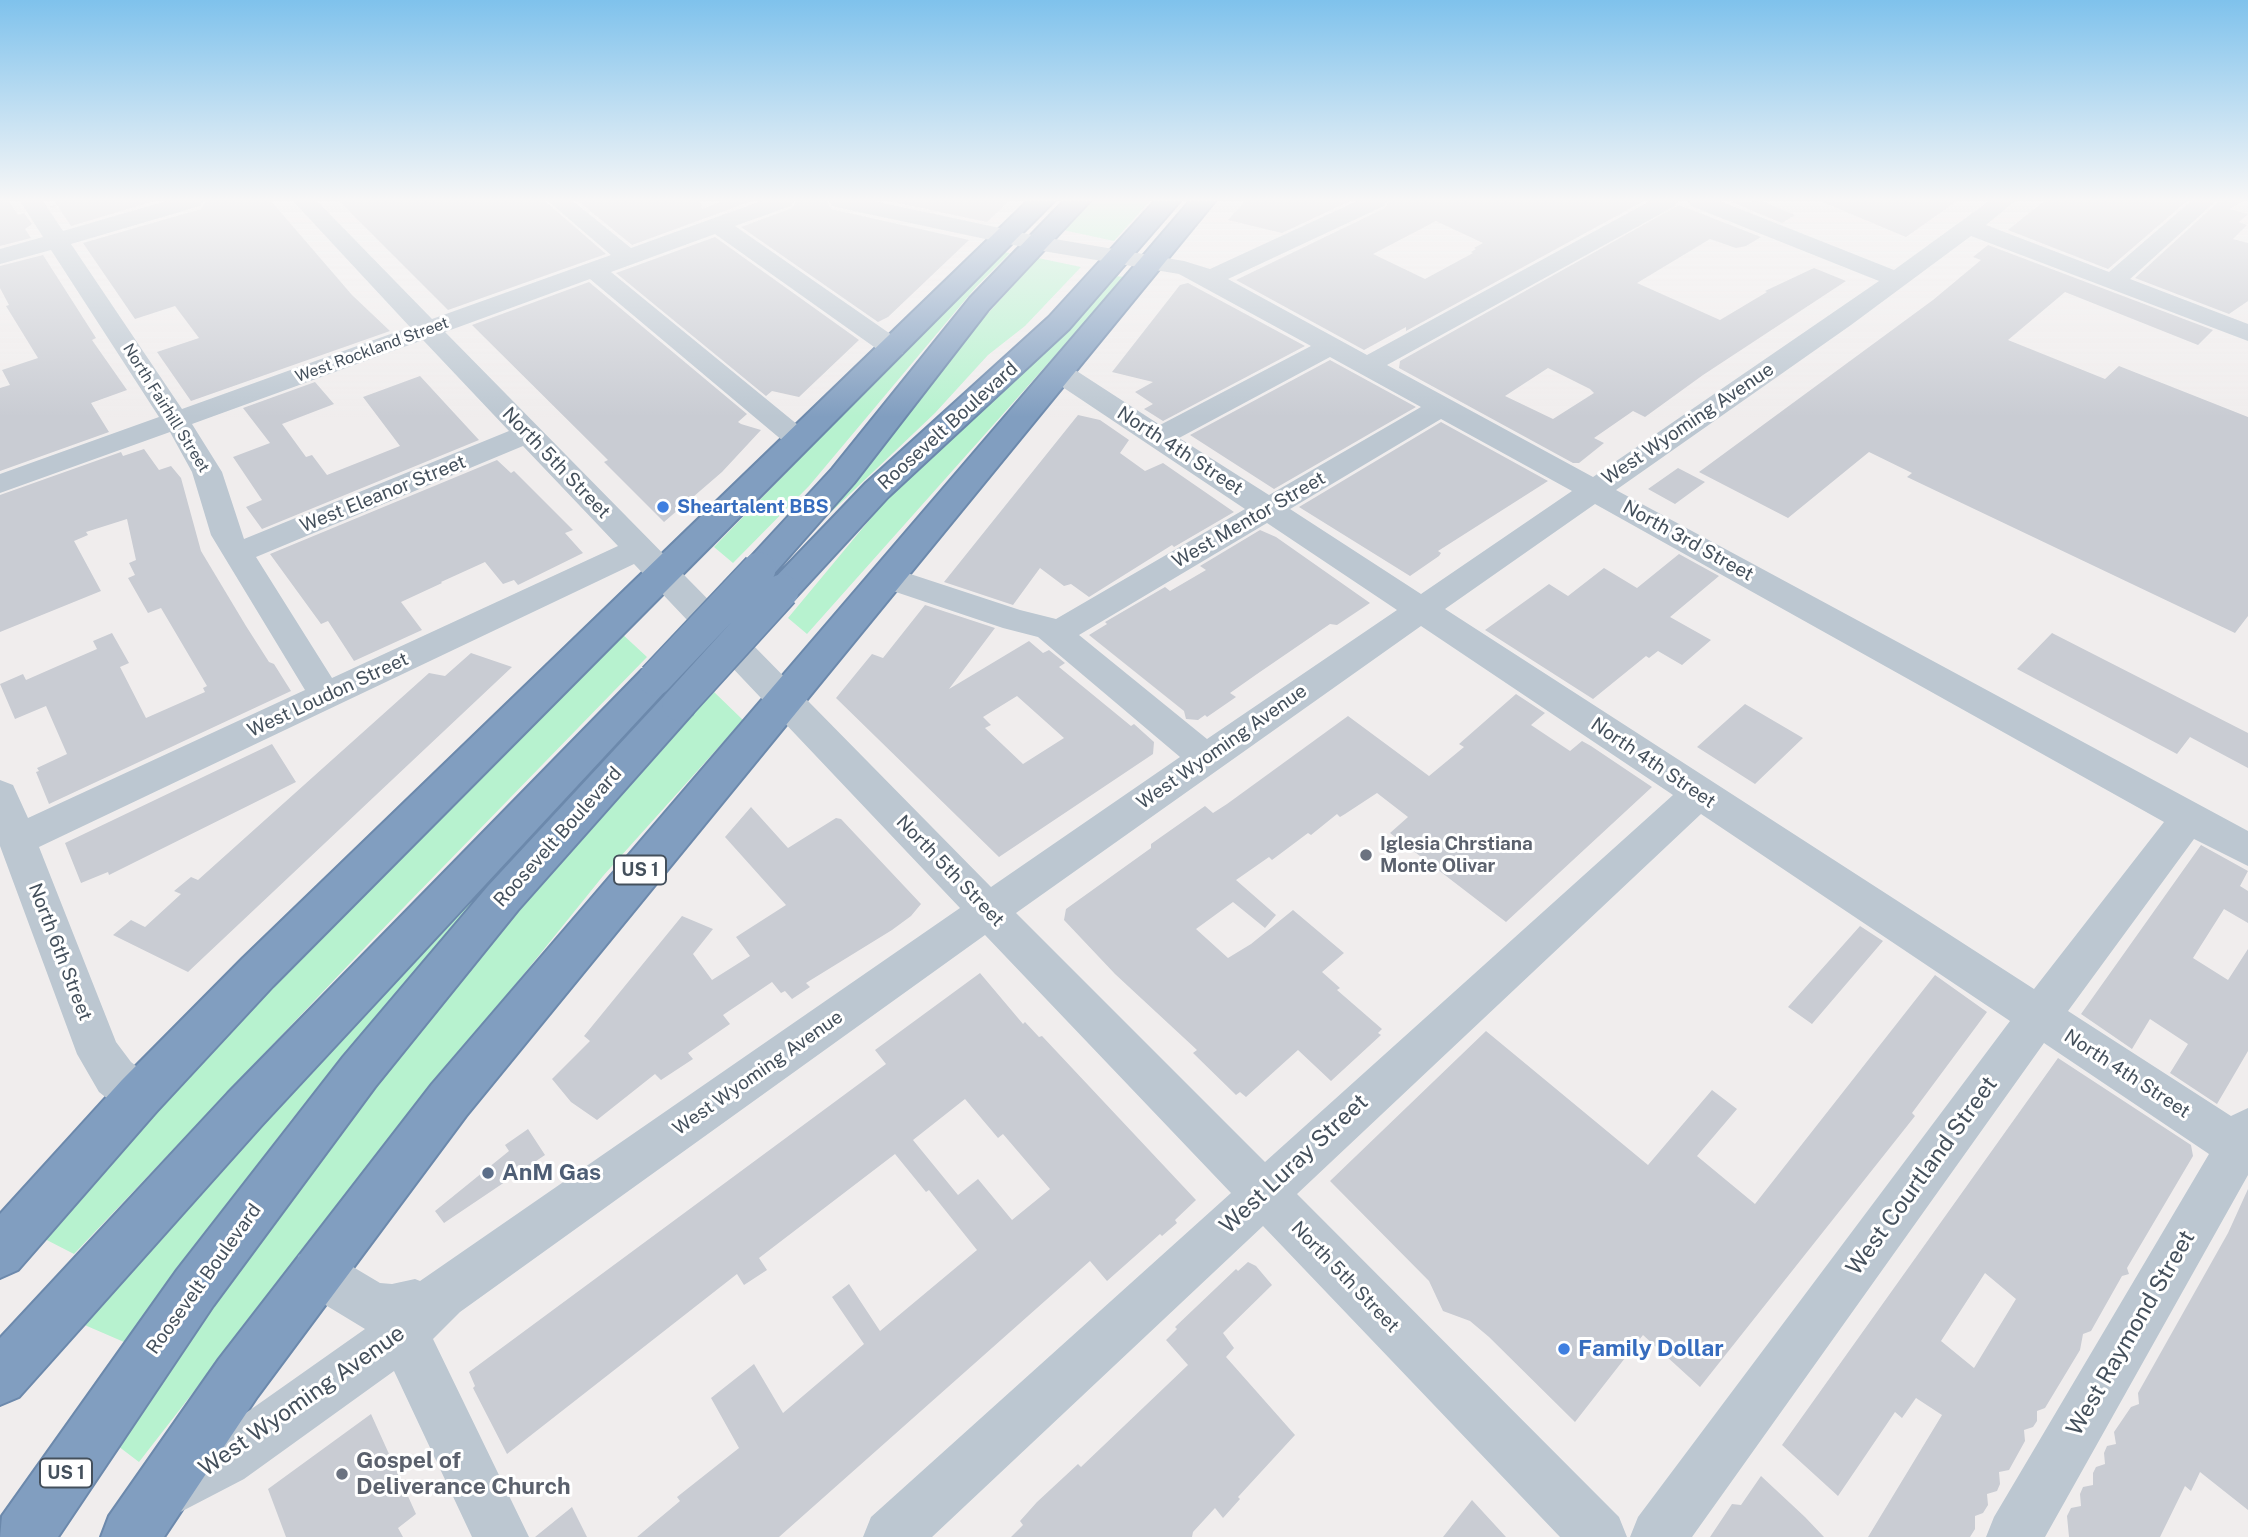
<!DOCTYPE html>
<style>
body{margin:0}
canvas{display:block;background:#f0eded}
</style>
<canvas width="2248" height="1537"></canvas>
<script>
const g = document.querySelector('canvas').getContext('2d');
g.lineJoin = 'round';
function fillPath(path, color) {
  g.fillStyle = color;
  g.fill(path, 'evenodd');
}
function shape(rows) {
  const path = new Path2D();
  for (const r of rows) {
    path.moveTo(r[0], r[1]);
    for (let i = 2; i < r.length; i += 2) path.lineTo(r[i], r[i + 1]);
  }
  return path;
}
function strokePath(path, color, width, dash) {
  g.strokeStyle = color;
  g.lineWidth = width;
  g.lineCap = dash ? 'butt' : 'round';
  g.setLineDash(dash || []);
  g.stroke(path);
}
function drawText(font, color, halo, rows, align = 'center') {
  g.font = font + ' "Public Sans",sans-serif';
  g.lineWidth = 6;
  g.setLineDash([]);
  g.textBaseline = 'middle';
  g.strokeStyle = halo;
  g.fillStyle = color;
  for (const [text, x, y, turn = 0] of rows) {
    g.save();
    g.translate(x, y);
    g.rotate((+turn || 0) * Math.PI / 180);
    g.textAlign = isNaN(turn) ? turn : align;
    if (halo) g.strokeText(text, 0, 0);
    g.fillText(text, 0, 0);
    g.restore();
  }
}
const green = shape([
 [1092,201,1150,201,1114,241,1063,230],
 [1001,252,1010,253,976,287,809,486,733,563,714,547],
 [1038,258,1081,267,1025,326,988,355,935,413,810,532,917,402,963,341],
 [1114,276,1125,277,807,634,788,618,886,500,1052,345],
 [620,632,647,657,372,940,74,1254,37,1235,290,964],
 [713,691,743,720,603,876,373,1161,139,1462,110,1440,323,1147,525,902],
 [555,812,444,938,292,1119,124,1342,73,1320]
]);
const building = shape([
 [0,201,9,201,18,215,24,213,32,224,25,229,31,238,0,246],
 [54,201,155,201,71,226,57,205,52,209,50,206,57,205],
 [205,201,271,201,352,295,390,331,191,401,157,352,199,338,175,306,135,319,83,243,201,209],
 [339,201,545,201,606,254,448,310],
 [578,201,700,201,702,209,723,201,752,201,632,245],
 [796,201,827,201,831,209,969,240,888,317,878,322,741,227,792,208],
 [888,201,1009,201,987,222],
 [1245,201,1350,201,1282,233,1228,220],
 [1389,201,1644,201,1406,331,1406,327,1364,350,1236,280,1385,208],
 [1436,221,1483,243,1474,248,1476,249,1471,252,1473,253,1425,279,1373,254],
 [1762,201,1795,215,1782,223,1731,202],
 [1820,201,1957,201,1906,237],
 [2044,201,2187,201,2108,269,2008,230],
 [2219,201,2243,201,2230,209,2248,214,2239,222,2247,225,2233,239,2248,243,2248,301,2229,314,2135,278],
 [1679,205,1761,237,1746,246,1736,248,1710,239,1637,283,1720,320,1767,292,1765,291,1814,268,1846,281,1703,375,1645,417,1633,411,1594,438,1604,443,1579,463,1573,463,1399,368,1400,361],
 [1548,368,1590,389,1594,393,1553,419,1505,396],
 [715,237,859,340,799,397,772,391,766,396,616,273],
 [1988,245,2213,330,2198,345,2065,292,2008,340,2105,379,2119,366,2248,417,2248,616,2235,633,1907,477,1912,473,1869,452,1788,518,1699,472,1933,300,1981,260,1973,257],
 [43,255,96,338,92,340,127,390,91,403,109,432,0,471,0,388,10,385,2,370,38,358,6,306,9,305,0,288,0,266],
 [589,282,747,414,738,422,741,424,761,430,722,472,664,522,604,462,608,460,472,325],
 [1188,283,1305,346,1163,421,1144,409,1153,404,1135,392,1153,382,1112,372,1180,285],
 [1330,360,1416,407,1274,489,1190,435],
 [420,376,479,440,262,529,246,507,262,500,233,457,270,443,243,408,315,382,334,404,282,424,306,457,312,455,327,475,400,446,363,397],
 [1078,415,1100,420,1129,440,1120,453,1145,471,1163,463,1234,512,1174,547,1172,545,1089,597,1071,584,1064,586,1040,568,1013,605,944,582],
 [1441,422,1548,481,1438,551,1441,553,1439,556,1410,576,1299,507],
 [144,449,159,470,171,466,181,478,201,551,246,626,269,662,274,664,291,691,49,804,36,772,39,771,37,768,67,754,46,706,15,719,0,684,23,674,26,680,67,662,97,649,93,641,112,633,129,663,120,667,146,718,205,692,203,688,207,686,161,608,148,613,128,578,135,575,129,563,136,560,127,519,86,532,88,535,74,541,101,591,0,632,0,495,121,452,123,456],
 [497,460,511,473,514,471,573,530,565,533,583,553,518,585,514,580,503,584,485,562,441,582,442,583,401,602,422,630,354,661,328,621,321,624,270,554],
 [1678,468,1705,482,1675,504,1648,489],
 [1260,530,1276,537,1370,603,1337,625,1330,624,1257,674,1230,693,1236,697,1207,717,1205,715,1198,720,1186,719,1184,711,1089,635,1107,624,1105,622,1165,587,1170,591,1206,570,1200,566],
 [1679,554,1719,576,1670,617,1711,640,1682,665,1658,651,1649,658,1646,656,1593,699,1485,630,1549,584,1568,596,1604,568,1637,588],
 [925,605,995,628,949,689,1029,641,1043,653,1049,650,1065,663,1059,667,1131,726,1134,724,1154,742,1153,754,999,857,836,698,872,654,883,658],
 [1017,696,1064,738,1023,764,985,728,991,725,983,717],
 [2052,633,2248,733,2248,768,2190,737,2177,754,2017,669],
 [471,653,512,667,188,972,113,935,131,920,145,927,181,894,174,891,191,877,198,880,429,673,445,676],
 [1516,694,1545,713,1531,725,1570,751,1582,741,1591,746,1652,787,1506,922,1390,833,1408,817,1377,793,1345,814,1340,817,1337,814,1311,835,1308,833,1272,860,1269,857,1236,880,1276,915,1265,928,1233,902,1196,929,1228,958,1251,944,1293,910,1344,953,1322,972,1340,988,1337,990,1382,1029,1378,1033,1381,1035,1331,1081,1298,1050,1246,1097,1240,1092,1236,1095,1193,1053,1197,1050,1115,974,1064,920,1066,909,1151,848,1151,844,1205,806,1213,813,1227,804,1348,716,1429,776,1464,747,1459,744],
 [1745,704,1803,738,1755,784,1697,747],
 [272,744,296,782,109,875,108,872,81,883,65,843],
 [751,807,788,848,836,818,841,819,921,904,911,916,892,930,806,983,810,987,792,999,785,991,781,993,772,982,723,1015,730,1024,688,1053,693,1059,661,1080,655,1074,597,1120,571,1102,552,1079,590,1041,584,1036,682,916,713,929,693,954,712,980,750,956,736,937,786,905,725,837],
 [2201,845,2248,871,2240,886,2248,891,2248,923,2224,909,2193,958,2228,980,2248,949,2248,1051,2217,1104,2170,1073,2188,1044,2150,1019,2132,1049,2081,1014],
 [1860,926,1883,941,1812,1024,1788,1007],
 [980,973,1023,1024,1025,1022,1039,1037,1042,1036,1196,1200,1175,1220,1177,1223,1162,1236,1160,1234,1107,1281,1090,1261,779,1537,637,1537,680,1501,677,1497,739,1448,711,1398,754,1364,783,1413,864,1344,832,1297,849,1284,880,1331,977,1250,929,1190,926,1192,895,1154,759,1258,767,1270,744,1285,737,1274,507,1454,473,1388,475,1386,469,1372,886,1064,875,1050],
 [965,1099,998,1138,1003,1134,1050,1189,1012,1220,978,1179,958,1195,913,1140],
 [1935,975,1987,1012,1912,1113,1915,1116,1700,1387,1643,1335,1575,1422,1489,1337,1470,1321,1443,1311,1429,1281,1330,1181,1486,1031,1648,1165,1712,1090,1737,1109,1697,1156,1755,1204],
 [2058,1058,2191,1145,2193,1156,2127,1268,2129,1274,2122,1276,2091,1331,2083,1334,2080,1350,2045,1408,2037,1411,2037,1421,2033,1427,2024,1430,2025,1441,2009,1470,1999,1472,2000,1484,1997,1491,1987,1494,1988,1505,1983,1513,1975,1516,1975,1529,1970,1537,1868,1537,1942,1415,1916,1398,1902,1418,1895,1412,1838,1496,1782,1445],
 [1985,1273,2016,1299,1974,1368,1941,1341],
 [528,1129,545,1155,444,1223,435,1211,509,1151,505,1145],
 [2248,1189,2248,1510,2200,1472,2191,1491,2185,1486,2160,1537,2069,1537,2067,1516,2071,1508,2081,1506,2080,1494,2083,1487,2093,1485,2093,1473,2096,1467,2105,1464,2104,1453,2107,1446,2116,1444,2114,1432,2131,1407,2139,1404,2138,1393,2228,1233],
 [1248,1262,1256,1266,1272,1285,1223,1333,1234,1348,1226,1357,1295,1435,1238,1497,1240,1499,1223,1518,1215,1508,1193,1532,1192,1537,1011,1537,1023,1525,1020,1521,1037,1502,1078,1464,1081,1467,1188,1365,1166,1340,1177,1329,1175,1327,1236,1269,1238,1271],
 [371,1414,416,1514,398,1528,403,1537,286,1537,268,1489],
 [1761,1476,1805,1517,1824,1537,1710,1537,1732,1504,1741,1505],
 [1472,1500,1506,1537,1443,1537],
 [572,1507,587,1537,535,1537]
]);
const minor = shape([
 [20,201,43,201,63,231,166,201,203,201,200,206,71,244,182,409,410,327,293,201,317,201,432,319,611,255,548,201,573,201,631,248,761,201,794,201,791,206,735,226,902,342,906,348,902,354,893,356,884,354,715,234,611,272,809,434,813,440,809,446,799,449,789,446,590,279,445,332,991,887,1180,757,1038,637,1003,628,875,585,870,577,875,569,886,566,1020,610,1056,619,1245,509,1049,378,1046,372,1049,366,1059,364,1069,366,1160,425,1311,346,1179,274,1037,250,840,208,832,206,829,201,874,201,1037,236,1184,261,1210,269,1357,201,1387,201,1384,206,1228,279,1367,355,1650,201,1678,201,1675,206,1387,365,1593,477,1879,281,1691,206,1688,201,1720,201,1894,270,1989,201,2015,201,1986,225,2109,272,2191,201,2216,201,2130,279,2248,324,2248,341,1971,236,1851,325,1616,490,2248,831,2248,866,2194,839,2068,1011,2231,1116,2248,1108,2248,1175,2045,1537,1986,1537,1994,1517,2209,1154,2044,1043,1692,1537,1630,1537,1638,1517,2010,1021,1701,814,1297,1194,1619,1517,1627,1537,1560,1537,1263,1226,932,1537,863,1537,871,1517,1231,1193,985,935,460,1312,433,1339,529,1537,472,1537,394,1371,244,1479,167,1519,148,1511,140,1492,148,1473,206,1441,365,1329,299,1289,291,1272,299,1255,316,1247,333,1255,380,1283,392,1284,415,1279,420,1281,960,908,634,564,39,847,116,1042,131,1062,155,1081,161,1096,155,1111,139,1117,123,1111,99,1092,77,1054,0,846,0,780,13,785,28,818,305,690,211,535,192,472,170,432,0,493,0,474,159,417,51,250,0,264,0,249,43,237,20,201],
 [423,340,509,431,244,539,222,472,192,424,423,340],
 [1330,357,1421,407,1269,495,1179,438,1330,357],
 [1441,419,1572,491,1421,594,1290,509,1441,419],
 [523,446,618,546,332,678,256,557,523,446],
 [1595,504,2164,822,2034,989,1445,609,1595,504],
 [1267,523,1397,610,1207,739,1079,635,1267,523],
 [1421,626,1673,795,1265,1162,1016,913,1421,626]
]);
const highway = shape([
 [1028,201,1054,201,273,986,156,1112,18,1270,0,1278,0,1214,122,1080,243,958,1028,201],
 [1064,201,1090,201,988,310,854,483,771,577,759,580,747,577,742,569,747,561,832,469,970,298,1064,201],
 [1155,201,1180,201,1069,329,888,497,794,599,782,602,770,599,765,591,770,583,866,483,1049,317,1155,201],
 [1190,201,1215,201,466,1116,257,1397,164,1537,101,1537,109,1516,219,1359,432,1084,1190,201],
 [655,666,668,670,673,679,668,688,262,1125,19,1397,0,1405,0,1338,228,1093,642,670,655,666],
 [679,691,692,694,697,704,692,714,518,910,375,1087,213,1306,58,1537,0,1537,2,1516,177,1270,343,1057,488,886,666,694,679,691]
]);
const highwayBridge = shape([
 [655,679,759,569],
 [679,704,782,591]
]);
const markers = [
 [663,507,7,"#3f7fe0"],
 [1366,855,7,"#6b7280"],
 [488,1173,7,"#5c6f8a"],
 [1564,1349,7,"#3f7fe0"],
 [342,1474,7,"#6b7280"]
];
const farStreetnames = [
 ["West Rockland Street",372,350,-20],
 ["North Fairhill Street",166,408,58]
];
const shields = [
 [640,870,52],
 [66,1473,52]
];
const shieldNames = [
 ["US 1",640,870],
 ["US 1",66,1473]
];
const streetNames = [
 ["West Wyoming Avenue",1688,424,-34],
 ["Roosevelt Boulevard",948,426,-42],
 ["North 4th Street",1180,451,33],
 ["North 5th Street",556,463,46],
 ["West Eleanor Street",383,494,-22],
 ["West Mentor Street",1249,520,-30],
 ["North 3rd Street",1688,541,29],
 ["West Loudon Street",328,695,-25],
 ["West Wyoming Avenue",1222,747,-35],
 ["North 4th Street",1653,763,34],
 ["Roosevelt Boulevard",558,837,-48],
 ["North 5th Street",950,871,46],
 ["North 6th Street",60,952,69],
 ["West Wyoming Avenue",758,1073,-35],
 ["North 4th Street",2127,1074,33],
 ["North 5th Street",1345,1277,46],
 ["Roosevelt Boulevard",204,1279,-54]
];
const shopNames = [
 ["Sheartalent BBS",677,507]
];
const worshipNames = [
 ["Iglesia Chrstiana",1380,844],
 ["Monte Olivar",1380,866]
];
const nearStreetnames = [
 ["West Luray Street",1294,1164,-43],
 ["West Courtland Street",1922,1176,-54],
 ["West Raymond Street",2131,1333,-60],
 ["West Wyoming Avenue",302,1401,-35]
];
const nearServicenames = [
 ["AnM Gas",502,1173]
];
const nearShopnames = [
 ["Family Dollar",1578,1349]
];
const nearWorshipnames = [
 ["Gospel of",356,1461],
 ["Deliverance Church",356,1487]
];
fillPath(green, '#b7f2cf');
fillPath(building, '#c9ccd3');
strokePath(highway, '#6c89ac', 4);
fillPath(minor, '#bcc7d1');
fillPath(highway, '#819ec0');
strokePath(highwayBridge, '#6c89ac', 36, []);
strokePath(highwayBridge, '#819ec0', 33);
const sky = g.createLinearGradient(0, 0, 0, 417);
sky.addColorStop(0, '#7fc2ec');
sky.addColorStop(0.48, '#f8f7f7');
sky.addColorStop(1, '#f8f7f700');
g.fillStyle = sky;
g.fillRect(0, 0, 2248, 417);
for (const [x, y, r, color] of markers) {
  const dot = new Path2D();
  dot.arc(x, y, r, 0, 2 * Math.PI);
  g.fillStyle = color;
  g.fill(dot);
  strokePath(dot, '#fff', 2.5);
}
drawText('16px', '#44505c', '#fff', farStreetnames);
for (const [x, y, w] of shields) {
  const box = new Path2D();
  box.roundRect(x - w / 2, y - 14.5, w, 29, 5);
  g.fillStyle = '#fff';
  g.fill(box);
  strokePath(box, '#44505c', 2);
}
drawText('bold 18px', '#44505c', null, shieldNames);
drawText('19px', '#44505c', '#fff', streetNames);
drawText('bold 19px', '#366cbe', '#fff', shopNames, 'left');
drawText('bold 19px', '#5b616d', '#fff', worshipNames, 'left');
drawText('23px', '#44505c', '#fff', nearStreetnames);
drawText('bold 23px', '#4e5e75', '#fff', nearServicenames, 'left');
drawText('bold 23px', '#366cbe', '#fff', nearShopnames, 'left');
drawText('bold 23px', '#5b616d', '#fff', nearWorshipnames, 'left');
</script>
